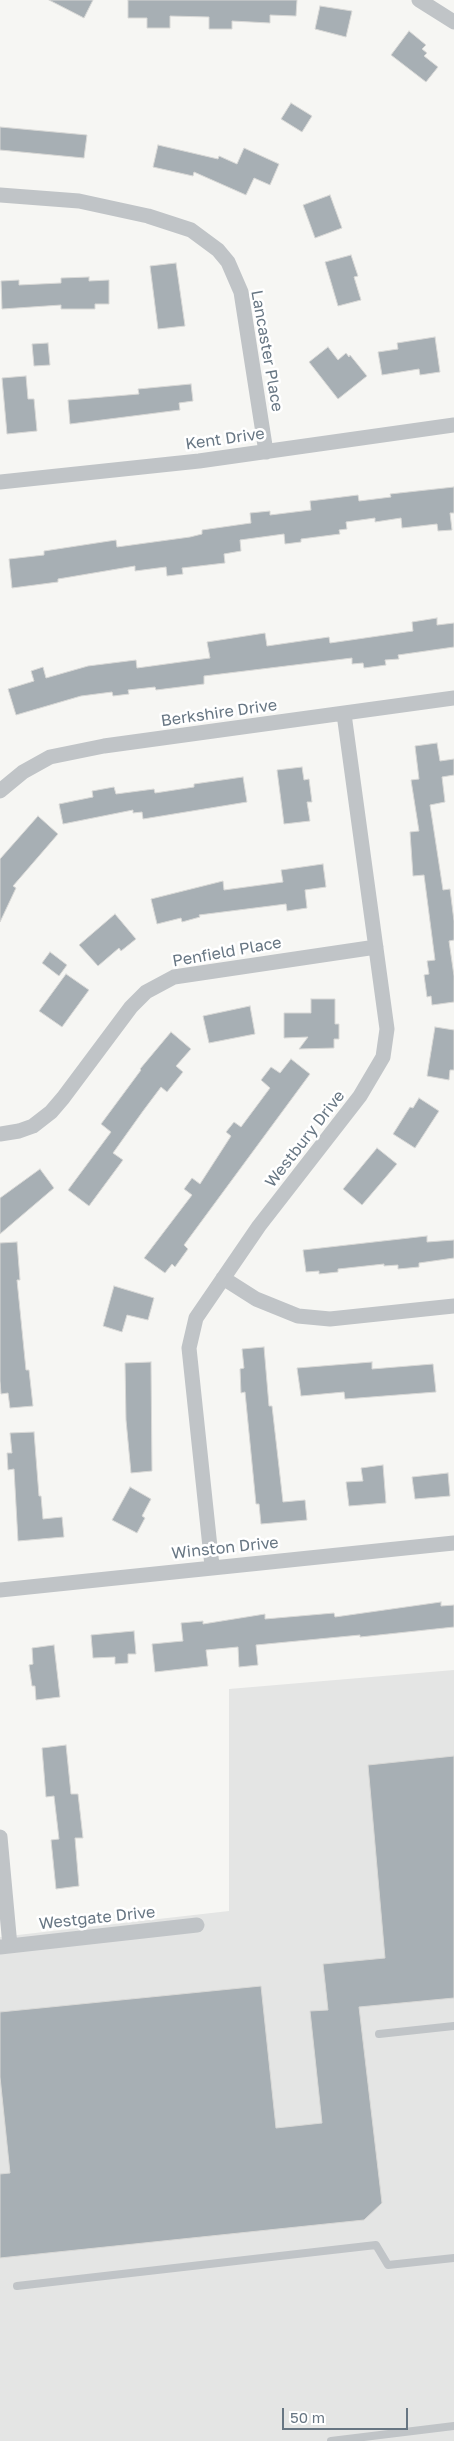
<!DOCTYPE html>
<style>
body{margin:0}
#map{position:relative;width:454px;height:2441px;overflow:hidden;background:#f6f6f3;font-family:"Golos Text",sans-serif}
canvas{display:block}
.scale{position:absolute;left:282px;top:2408px;width:126px;height:22px;box-sizing:border-box;border:2px solid #677683;border-top:0;padding-left:6px;font-size:15px;line-height:18px;white-space:nowrap;color:#677683;-webkit-text-stroke:4px #fff;paint-order:stroke}
</style>
<div id="map">
<canvas width="454" height="2441"></canvas>
<div class="scale">50 m</div>
</div>
<script>
const g = document.querySelector('canvas').getContext('2d');
g.lineJoin = 'round';
function fillPath(path, color) {
  g.fillStyle = color;
  g.fill(path, 'evenodd');
}
function shape(rows) {
  const path = new Path2D();
  for (const r of rows) {
    path.moveTo(r[0], r[1]);
    for (let i = 2; i < r.length; i += 2) path.lineTo(r[i], r[i + 1]);
  }
  return path;
}
function strokePath(path, color, width, dash) {
  g.strokeStyle = color;
  g.lineWidth = width;
  g.lineCap = dash ? 'butt' : 'round';
  g.setLineDash(dash || []);
  g.stroke(path);
}
function drawText(font, color, halo, rows, align = 'center') {
  g.font = font + ' "Golos Text",sans-serif';
  g.lineWidth = 5;
  g.setLineDash([]);
  g.textBaseline = 'middle';
  g.strokeStyle = halo;
  g.fillStyle = color;
  for (const [text, x, y, turn = 0] of rows) {
    g.save();
    g.translate(x, y);
    g.rotate((+turn || 0) * Math.PI / 180);
    g.textAlign = isNaN(turn) ? turn : align;
    if (halo) g.strokeText(text, 0, 0);
    g.fillText(text, 0, 0);
    g.restore();
  }
}
const built = shape([
 [454,1670,454,2441,0,2441,0,1937,229,1911,229,1689]
]);
const building = shape([
 [49,0,93,0,84,18,49,0],
 [128,0,297,0,296,16,270,15,270,23,232,21,232,29,209,29,209,17,170,16,170,28,147,28,147,18,128,18,128,0],
 [320,6,352,11,346,37,315,29,320,6],
 [409,31,426,45,422,49,427,53,424,56,438,67,426,82,391,55,409,31],
 [291,103,312,116,302,132,281,119,291,103],
 [0,127,87,135,84,158,0,150,0,127],
 [158,145,218,159,219,156,237,164,244,148,279,164,270,185,254,178,246,195,194,172,193,176,153,167,158,145],
 [330,195,342,228,315,238,303,205,330,195],
 [351,255,358,276,354,277,361,300,338,306,325,262,351,255],
 [176,263,185,326,158,329,150,266,176,263],
 [89,277,89,281,109,280,109,304,95,304,95,309,61,309,61,305,2,309,1,281,19,280,19,285,61,283,61,278,89,277],
 [435,337,440,372,420,375,419,369,382,375,378,352,398,349,397,343,435,337],
 [48,343,50,365,34,366,32,344,48,343],
 [328,347,338,360,346,353,349,357,350,355,367,376,338,399,309,362,328,347],
 [26,376,28,399,34,399,37,431,7,434,2,378,26,376],
 [191,384,193,401,179,403,180,410,70,424,68,400,139,394,138,389,191,384],
 [454,487,454,513,450,513,452,530,438,531,437,524,402,528,401,518,375,522,375,518,346,522,347,529,339,530,340,534,301,539,301,542,285,544,284,534,240,540,241,551,224,554,225,563,182,568,183,574,167,576,166,567,135,571,135,566,58,579,58,582,12,588,9,559,44,555,44,551,116,540,117,547,190,537,202,534,202,530,251,523,250,513,270,511,270,515,311,510,310,501,358,495,359,501,391,497,390,494,454,487],
 [437,618,437,625,454,623,454,647,398,655,399,659,385,660,386,665,364,668,363,663,352,664,352,658,204,676,204,684,156,690,155,687,128,690,129,694,113,696,112,692,81,696,16,715,8,689,34,681,31,671,43,667,46,678,88,666,136,660,137,668,210,658,207,642,265,633,267,646,329,637,330,643,413,631,412,622,437,618],
 [437,743,440,761,454,759,454,775,442,777,445,802,430,805,443,890,450,889,454,921,454,940,449,941,454,976,454,1002,432,1005,431,996,427,997,424,975,429,974,427,961,435,960,424,875,413,876,410,832,419,831,411,780,419,779,415,746,437,743],
 [302,767,304,780,309,779,312,802,307,802,310,821,284,824,277,770,302,767],
 [243,777,247,802,143,819,142,812,133,813,133,810,63,824,59,804,93,797,92,791,114,787,116,794,154,789,155,793,194,787,194,784,243,777],
 [38,816,58,834,13,886,16,888,0,922,0,859,38,816],
 [323,864,326,887,305,890,307,908,287,911,286,904,199,915,200,917,182,922,181,918,157,924,151,899,223,881,224,890,283,882,281,870,323,864],
 [115,914,136,939,121,951,119,948,98,966,79,945,115,914],
 [50,952,67,965,59,976,42,963,50,952],
 [66,974,89,990,62,1027,39,1011,66,974],
 [311,999,335,999,335,1024,339,1024,339,1039,334,1039,334,1048,299,1049,308,1037,284,1038,284,1013,311,1013,311,999],
 [250,1006,255,1034,209,1043,203,1016,250,1006],
 [435,1027,454,1030,454,1070,450,1070,449,1080,427,1076,435,1027],
 [171,1032,191,1049,176,1066,183,1072,167,1092,161,1087,143,1111,113,1153,123,1160,89,1206,68,1190,111,1132,101,1124,141,1070,140,1069,171,1032],
 [291,1059,310,1074,184,1245,188,1249,175,1267,172,1264,165,1273,144,1258,192,1195,184,1189,192,1178,200,1184,231,1136,226,1132,234,1122,241,1127,270,1088,261,1080,271,1067,280,1073,291,1059],
 [419,1098,439,1111,415,1148,393,1134,410,1107,413,1108,419,1098],
 [377,1148,397,1164,362,1205,343,1189,377,1148],
 [40,1169,54,1188,0,1234,0,1198,40,1169],
 [427,1236,427,1242,454,1240,454,1258,419,1263,419,1267,398,1269,398,1265,384,1266,384,1264,338,1269,338,1272,319,1274,319,1271,306,1272,303,1250,427,1236],
 [17,1242,20,1280,17,1280,26,1370,29,1370,33,1406,10,1408,8,1393,1,1394,0,1381,0,1243,17,1242],
 [114,1286,154,1298,148,1320,127,1315,122,1332,103,1326,114,1286],
 [264,1347,269,1406,272,1406,283,1502,305,1500,307,1520,261,1524,259,1504,256,1504,245,1392,241,1393,240,1369,244,1368,242,1349,264,1347],
 [151,1362,152,1471,131,1473,126,1420,125,1363,151,1362],
 [372,1362,372,1369,433,1364,436,1392,345,1399,344,1392,301,1396,297,1368,372,1362],
 [34,1432,39,1496,41,1496,43,1519,62,1517,64,1537,18,1541,14,1469,8,1470,7,1453,12,1453,10,1433,34,1432],
 [383,1465,386,1503,349,1506,346,1482,363,1481,361,1468,383,1465],
 [448,1473,450,1496,415,1499,412,1477,448,1473],
 [130,1487,151,1499,142,1516,145,1518,137,1533,112,1520,130,1487],
 [441,1602,441,1606,454,1605,454,1627,360,1637,360,1635,256,1645,258,1665,239,1667,238,1647,206,1650,208,1666,155,1672,152,1644,183,1641,181,1623,203,1621,203,1624,265,1614,265,1619,334,1613,335,1617,441,1602],
 [134,1631,136,1654,128,1654,128,1663,115,1664,115,1657,93,1658,91,1635,134,1631],
 [54,1645,60,1697,36,1700,35,1686,32,1686,29,1665,33,1664,32,1648,54,1645],
 [66,1745,71,1794,78,1794,83,1838,75,1838,79,1886,56,1889,51,1840,59,1839,54,1796,46,1797,42,1748,66,1745],
 [454,1756,454,1998,359,2007,382,2203,364,2220,0,2258,0,2174,10,2173,0,2077,0,2012,261,1986,276,2128,322,2123,310,2011,328,2010,323,1964,385,1958,368,1765,454,1756]
]);
const lane = shape([
 [379,2034,454,2026],
 [17,2286,376,2245,388,2265,454,2258],
 [331,2441,454,2426]
]);
const street = shape([
 [419,0,454,22],
 [0,195,79,201,148,216,191,230,218,250,228,262,241,292,266,452],
 [0,482,199,461,454,425],
 [0,791,23,772,50,757,104,746,454,698],
 [0,1134,19,1131,33,1126,51,1112,63,1098,131,1007,146,992,174,977,376,947],
 [223,1278,256,1299,298,1316,330,1319,454,1306],
 [212,1566,189,1348,196,1318,259,1226,360,1096,383,1057,387,1029,344,714],
 [0,1590,454,1543],
 [0,1837,10,1946],
 [0,1947,197,1925]
]);
const streetNames = [
 ["Lancaster Place",267,351,80],
 ["Kent Drive",225,439,-8],
 ["Berkshire Drive",219,713,-8],
 ["Penfield Place",227,952,-10],
 ["Westbury Drive",305,1139,-52],
 ["Winston Drive",225,1548,-6],
 ["Westgate Drive",97,1918,-6]
];
fillPath(built, '#e4e5e4');
fillPath(building, '#a7afb4');
strokePath(building, '#d8d8d6', 1);
strokePath(lane, '#c0c4c7', 8);
strokePath(street, '#c0c4c7', 15);
drawText('16px', '#677683', '#fff', streetNames);
</script>
